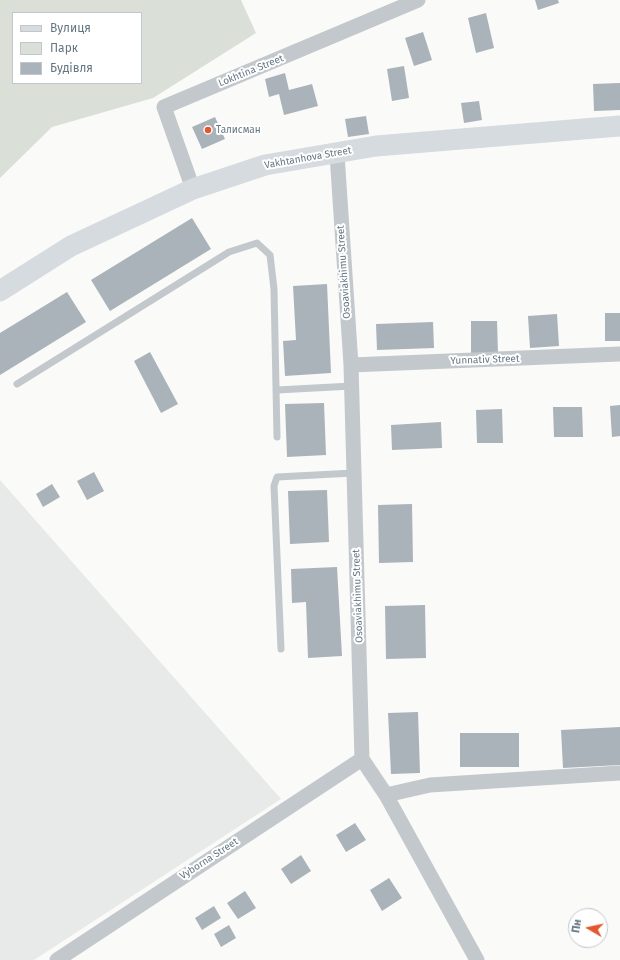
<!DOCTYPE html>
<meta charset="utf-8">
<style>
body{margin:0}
#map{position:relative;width:620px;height:960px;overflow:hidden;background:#fafaf8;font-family:"Fira Sans",sans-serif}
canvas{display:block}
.legend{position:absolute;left:12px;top:12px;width:130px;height:72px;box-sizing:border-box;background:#fff;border:1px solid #c1c8cd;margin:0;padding:5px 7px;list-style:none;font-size:12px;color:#657683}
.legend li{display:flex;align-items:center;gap:8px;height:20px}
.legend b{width:20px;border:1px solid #c1c8cd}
.north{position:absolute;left:568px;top:908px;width:40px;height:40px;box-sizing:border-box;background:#fff;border:1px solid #c1c8cd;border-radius:50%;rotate:279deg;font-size:11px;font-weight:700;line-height:16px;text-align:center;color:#657683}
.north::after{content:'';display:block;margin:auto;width:14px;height:18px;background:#e4572e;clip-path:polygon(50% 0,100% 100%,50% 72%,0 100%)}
</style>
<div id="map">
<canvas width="620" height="960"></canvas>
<ul class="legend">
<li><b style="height:5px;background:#d6dbdf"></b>Вулиця</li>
<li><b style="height:11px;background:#dadfd7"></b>Парк</li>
<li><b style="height:11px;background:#aab3b9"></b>Будівля</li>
</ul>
<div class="north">Пн</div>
</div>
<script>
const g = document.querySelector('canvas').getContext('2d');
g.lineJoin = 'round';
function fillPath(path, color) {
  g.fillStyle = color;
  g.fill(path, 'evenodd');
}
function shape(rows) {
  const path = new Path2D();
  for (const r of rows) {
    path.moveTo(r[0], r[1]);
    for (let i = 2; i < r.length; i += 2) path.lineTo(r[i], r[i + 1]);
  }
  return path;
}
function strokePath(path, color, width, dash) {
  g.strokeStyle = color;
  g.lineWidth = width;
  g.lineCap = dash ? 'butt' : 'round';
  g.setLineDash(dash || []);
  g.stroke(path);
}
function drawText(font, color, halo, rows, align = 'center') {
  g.font = font + ' "Fira Sans",sans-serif';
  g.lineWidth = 4;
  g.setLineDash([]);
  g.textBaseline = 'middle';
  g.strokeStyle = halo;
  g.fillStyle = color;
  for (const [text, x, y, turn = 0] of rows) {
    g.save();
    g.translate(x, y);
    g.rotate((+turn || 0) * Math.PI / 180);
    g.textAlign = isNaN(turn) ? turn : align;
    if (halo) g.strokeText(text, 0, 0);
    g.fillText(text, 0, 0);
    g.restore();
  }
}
const built = shape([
 [0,480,281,799,34,960,0,960]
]);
const green = shape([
 [0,0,241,0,256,33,153,98,52,127,0,178],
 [13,13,141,13,141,83,13,83]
]);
const building = shape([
 [535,0,558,0,559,3,538,10],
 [486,13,494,48,476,53,468,18],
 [423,32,432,60,414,66,405,38],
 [404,66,409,98,392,101,387,69],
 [285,73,289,90,312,84,318,106,284,115,279,94,269,97,265,79],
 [620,83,620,110,594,111,593,84],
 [479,101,482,120,464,123,461,103],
 [366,116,369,134,348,137,345,119],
 [215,117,225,139,202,149,192,127],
 [192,218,211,249,110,311,91,280],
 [327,284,331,373,285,376,283,341,296,340,293,286],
 [67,292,86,322,0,375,0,333],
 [605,313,620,313,620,341,605,341],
 [557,314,559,346,530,348,528,316],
 [471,321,497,321,498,354,471,354],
 [433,322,434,348,377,350,376,324],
 [150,352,178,404,161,413,134,361],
 [324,403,326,455,287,457,285,404],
 [620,405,620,436,612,437,610,406],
 [553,407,582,407,583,437,554,437],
 [502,409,503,443,477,443,476,410],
 [441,422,442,448,392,450,391,425],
 [94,472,104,491,87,500,77,481],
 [52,484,60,497,43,507,36,494],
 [327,490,329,542,290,544,288,491],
 [412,504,413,562,379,563,378,505],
 [337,567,342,656,308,658,306,602,292,603,291,569],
 [425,605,426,658,386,659,385,606],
 [418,712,420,773,391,774,388,713],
 [620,727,620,765,563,768,561,730],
 [460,733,519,733,519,767,460,767],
 [355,823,366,840,346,852,336,835],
 [301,855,311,871,291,884,281,869],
 [389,878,402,898,382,911,370,890],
 [245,891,256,908,238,919,227,903],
 [214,906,221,918,202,930,195,918],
 [229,925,236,938,221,947,214,934]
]);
const lane = shape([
 [17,384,229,252,257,243,270,255,274,289,277,437],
 [277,390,352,386],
 [281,649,274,486,277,477,354,473]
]);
const street = shape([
 [337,154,351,365,362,759,386,795,477,960],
 [193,189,164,107,418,0],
 [351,365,620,354],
 [386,795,430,785,620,773],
 [57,960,362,759]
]);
const secondary = shape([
 [0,291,71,246,193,189,265,165,376,146,620,126]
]);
const markers = [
 [208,130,4,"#e4572e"]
];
const streetNames = [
 ["Lokhtina Street",251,71,-22],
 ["Vakhtanhova Street",308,158,-10],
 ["Osoaviakhimu Street",344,272,-94],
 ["Yunnativ Street",485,360,-2],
 ["Osoaviakhimu Street",358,596,-92],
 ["Vyborna Street",209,859,-33]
];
const poiNames = [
 ["Талисман",216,130]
];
fillPath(built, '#e8e9e9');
fillPath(green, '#dadfd7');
fillPath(building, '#aab3b9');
strokePath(lane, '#c3c8cc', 7);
strokePath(street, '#c3c8cc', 15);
strokePath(secondary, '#d6dbdf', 21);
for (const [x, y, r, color] of markers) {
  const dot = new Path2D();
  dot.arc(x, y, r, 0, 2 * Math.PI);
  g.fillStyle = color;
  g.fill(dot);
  strokePath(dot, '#fff', 1.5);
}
drawText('10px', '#657683', '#fff', streetNames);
drawText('10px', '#657683', '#fff', poiNames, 'left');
</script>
